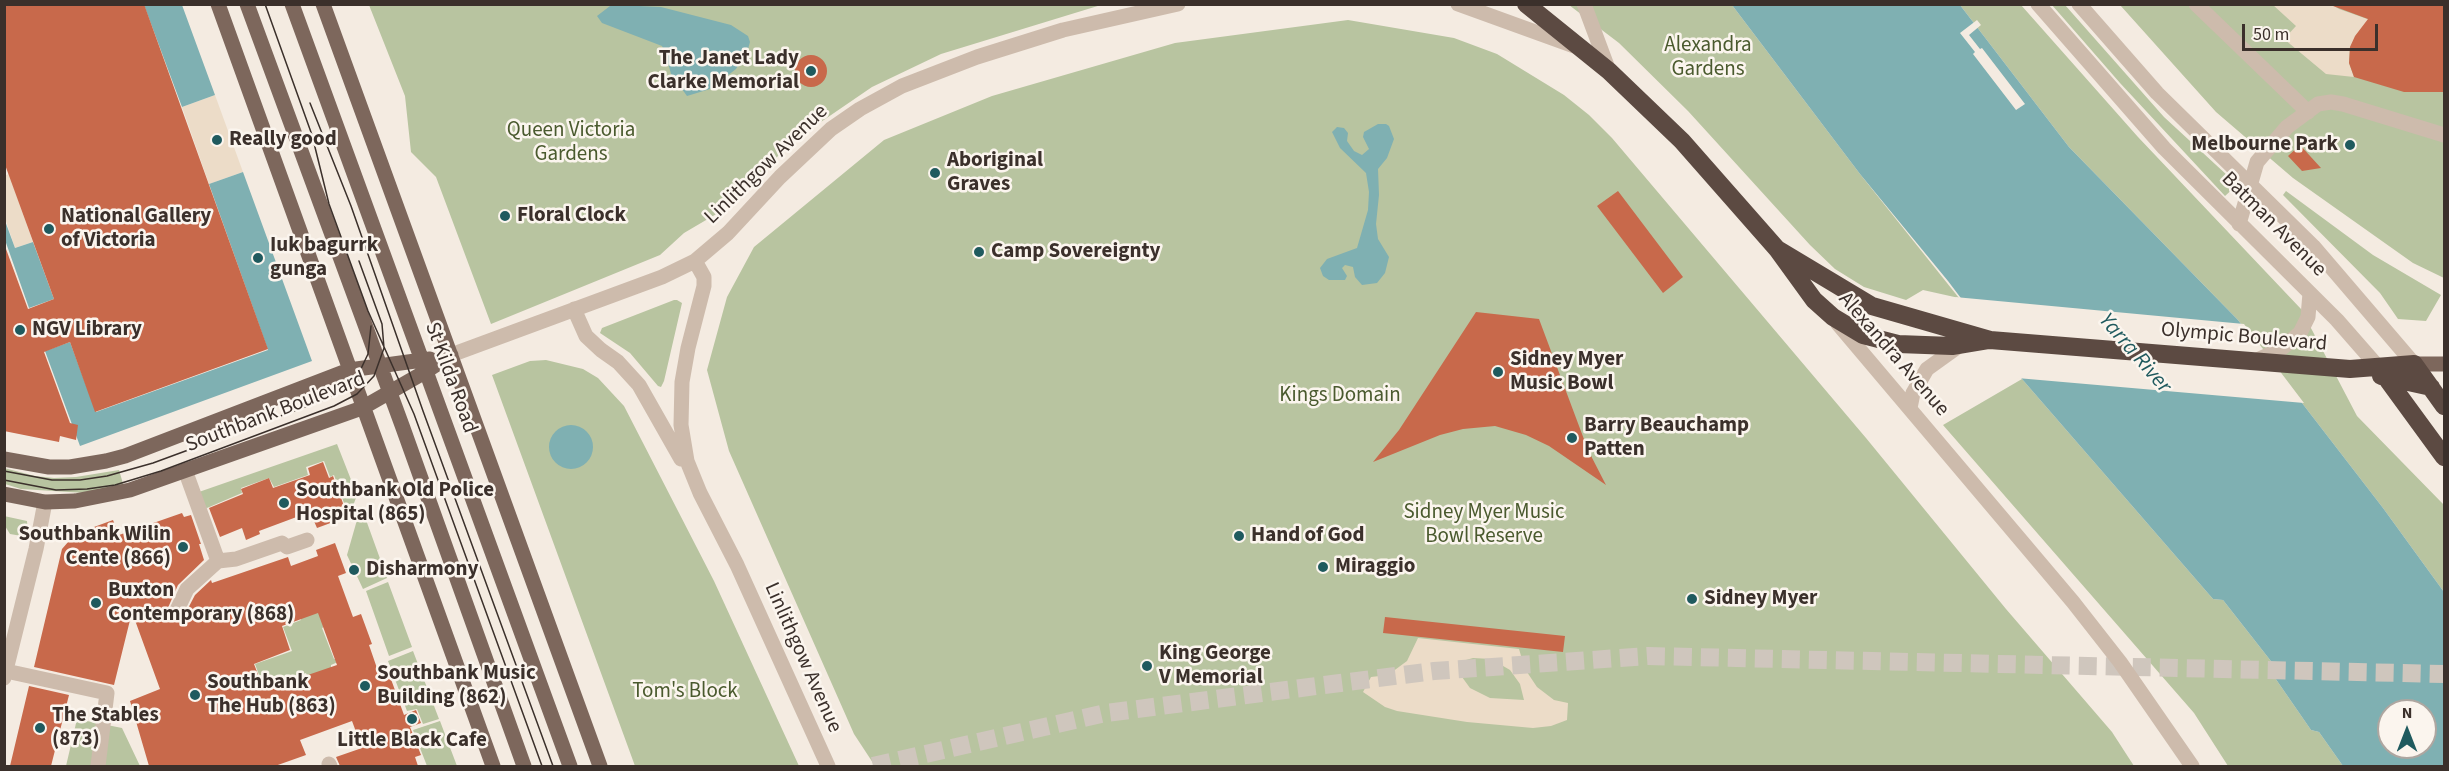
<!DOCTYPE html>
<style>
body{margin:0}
#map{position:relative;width:2449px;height:771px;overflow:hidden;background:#f4ebe1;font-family:"Source Sans 3",sans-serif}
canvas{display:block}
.frame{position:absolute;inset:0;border:6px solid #3b302b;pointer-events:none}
.north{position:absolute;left:2377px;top:699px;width:60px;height:60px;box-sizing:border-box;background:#fbf5ee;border:2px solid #aea6a0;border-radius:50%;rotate:0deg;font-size:16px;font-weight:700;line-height:24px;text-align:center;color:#3b302b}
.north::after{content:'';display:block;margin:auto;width:21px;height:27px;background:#1f5a5e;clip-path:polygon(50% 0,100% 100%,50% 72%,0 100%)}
.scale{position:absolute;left:2242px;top:24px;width:136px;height:27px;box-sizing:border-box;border:3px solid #3b302b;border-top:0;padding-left:8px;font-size:18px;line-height:21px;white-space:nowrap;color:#3b302b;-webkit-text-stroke:4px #fbf5ee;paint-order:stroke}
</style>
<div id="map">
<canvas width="2449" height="771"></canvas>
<div class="frame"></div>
<div class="north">N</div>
<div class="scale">50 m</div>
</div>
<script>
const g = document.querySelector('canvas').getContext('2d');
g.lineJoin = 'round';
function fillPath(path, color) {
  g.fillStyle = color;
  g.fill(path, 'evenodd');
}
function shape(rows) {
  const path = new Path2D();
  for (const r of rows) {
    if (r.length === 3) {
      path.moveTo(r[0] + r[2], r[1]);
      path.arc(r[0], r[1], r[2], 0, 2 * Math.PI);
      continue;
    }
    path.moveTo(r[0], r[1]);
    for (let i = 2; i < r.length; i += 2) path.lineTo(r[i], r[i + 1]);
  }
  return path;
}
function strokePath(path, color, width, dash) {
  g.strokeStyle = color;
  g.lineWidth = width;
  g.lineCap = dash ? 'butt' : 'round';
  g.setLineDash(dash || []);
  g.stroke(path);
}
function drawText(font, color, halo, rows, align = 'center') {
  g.font = font + ' "Source Sans 3",sans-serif';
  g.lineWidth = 5;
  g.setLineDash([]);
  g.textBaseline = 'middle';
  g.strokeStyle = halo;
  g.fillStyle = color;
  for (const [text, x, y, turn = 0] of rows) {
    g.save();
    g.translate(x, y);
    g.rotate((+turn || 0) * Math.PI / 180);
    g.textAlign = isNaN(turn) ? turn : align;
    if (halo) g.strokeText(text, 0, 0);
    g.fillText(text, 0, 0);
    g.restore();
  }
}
const green = shape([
 [369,5,1101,5,941,54,872,87,796,139,718,213,684,233,660,255,491,324,436,177,411,152,405,96],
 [1569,5,1732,5,1860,174,1959,298,1923,290,1906,300,1864,287,1835,269,1810,245,1688,111,1619,43],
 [1960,5,2021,5,2138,137,2301,309,2357,416,2444,505,2444,592,2383,508,2238,320,2069,147],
 [2052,5,2065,5,2164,117,2228,176,2236,186,2225,196,2120,83],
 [2120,5,2444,5,2444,278,2413,263,2293,178,2216,112],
 [1348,20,1454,38,1497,54,1564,95,1589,115,1612,138,1866,438,2006,609,2112,732,2134,766,875,766,854,734,729,451,707,370,727,297,754,247,884,140,992,96,1175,43],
 [2286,191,2373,255,2441,295,2426,321,2398,319,2380,293,2283,195],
 [674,300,677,300,682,303,664,381,661,387,658,386,630,353,600,333,602,328],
 [546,360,583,369,598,378,624,406,714,581,799,766,635,766,492,375,530,361],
 [2022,379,2213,599,2223,600,2274,665,2273,675,2311,730,2319,732,2343,766,2228,766,2194,713,1943,425],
 [337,444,357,495,349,517,334,475,330,477,324,461,306,467,308,475,274,487,269,478,241,488,242,493,207,508,202,507,196,493],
 [4,468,35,476,54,478,76,477,119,470,124,487,85,493,21,489,5,484],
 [361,506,387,578,363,589,347,555],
 [4,516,27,521,28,537,10,534,5,526],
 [388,582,412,647,389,656,366,591],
 [343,590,326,626,322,628,334,659,337,659,338,662,331,665,331,668,315,697,306,673,282,681,291,706,274,716,255,664,292,651,283,627,301,620,298,611],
 [413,651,439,719,423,724,417,709,407,711,388,661],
 [77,719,122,728,140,766,66,766],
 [440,721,457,766,427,766,413,730]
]);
const plaza = shape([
 [2273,5,2333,5,2339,9,2373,21,2358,33,2350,47,2349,63,2354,77,2326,74,2284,39,2296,26],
 [215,95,243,172,209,184,182,107],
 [9,174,33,242,15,248,5,218,4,176],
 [1418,638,1519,649,1525,669,1537,687,1554,700,1568,703,1567,720,1551,726,1533,728,1467,722,1397,711,1385,707,1363,692,1371,677,1388,675,1407,661],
 [1473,658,1491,659,1510,670,1520,684,1524,700,1490,698,1470,688,1462,677,1461,671,1466,660]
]);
const water = shape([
 [144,5,182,5,215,95,182,107],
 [617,5,661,7,731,25,748,36,750,42,748,49,736,69,727,76,710,89,687,96,671,74,666,55,662,46,602,23,597,16,610,6],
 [1732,5,1960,5,2069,147,2238,320,2383,508,2444,592,2444,766,2343,766,2319,732,2311,730,2273,675,2274,665,2223,600,2213,599,2022,379,1948,281,1860,174],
 [2389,711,2425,711,2425,747,2389,747],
 [1378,124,1386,124,1389,126,1394,139,1387,158,1378,169,1379,195,1376,224,1378,239,1389,257,1385,273,1377,283,1362,285,1355,277,1353,267,1345,265,1342,268,1347,276,1345,280,1329,280,1323,276,1320,268,1327,259,1357,248,1368,210,1369,192,1366,173,1340,148,1332,132,1337,127,1344,128,1348,133,1347,141,1354,151,1362,155,1369,149,1363,137,1364,132],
 [243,172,312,361,80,446,45,351,70,342,96,412,268,350,209,184],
 [4,218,15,248,33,242,54,299,29,308,5,240],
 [571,447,22]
]);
const pier = shape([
 [1977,20,1981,25,1969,35,1980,49,1982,48,2025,104,2016,110,1973,54,1975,52,1960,33],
 [1955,297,2244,324,2304,403,2017,378]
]);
const building = shape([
 [4,4,144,4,268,349,95,412,70,342,44,352,70,423,78,425,76,440,60,436,59,442,4,431,4,249,6,249,28,309,54,299,4,162],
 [2333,4,2445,4,2445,92,2404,92,2354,77,2349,63,2350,47,2355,36,2368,19,2333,6],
 [811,71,16],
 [2300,145,2321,168,2302,171,2288,156],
 [1618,191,1683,277,1663,293,1597,206],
 [1476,312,1539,319,1588,450,1606,485,1549,446,1526,435,1495,426,1463,429,1440,435,1373,462,1399,430],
 [323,462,329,478,333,476,344,506,340,507,344,518,317,528,310,512,259,531,260,534,246,540,242,528,220,537,209,508,243,494,241,489,269,478,273,488,310,475,308,468],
 [182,513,184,517,191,515,201,544,199,544,204,560,178,585,167,610,173,619,183,618,195,595,211,580,212,583,288,557,291,566,318,556,316,550,335,543,346,573,338,576,353,617,361,614,372,644,369,645,379,674,388,671,404,715,416,710,421,723,410,727,421,755,415,757,418,766,340,766,336,757,362,748,352,721,300,740,306,755,275,766,149,766,130,701,160,689,132,612,114,685,34,667,62,549,75,534,113,520,119,535],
 [318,613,337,665,264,690,254,664,290,650,282,626],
 [1385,617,1565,636,1563,652,1383,633],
 [29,686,69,695,51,766,10,766]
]);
const highwayTunnel = shape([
 [873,766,1106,713,1434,671,1648,656,2444,674]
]);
const minor = shape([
 [1458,4,1574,46],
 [1584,4,1609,71],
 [2038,4,2164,148,2337,320,2379,368],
 [2079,4,2157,93,2313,246,2414,364],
 [2196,4,2308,112],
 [2239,224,2257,162,2287,127,2318,104,2331,102,2343,104,2444,135],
 [695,261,704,277,704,286,688,348,682,382,681,425,687,461,700,493,737,565,828,766],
 [574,309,586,336,601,350,618,362,639,385,681,459],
 [1838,324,2073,602,2120,662,2192,766],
 [451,355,662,277,695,261,728,233,780,177,831,129,860,109,902,86,977,57,1063,30,1178,4],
 [2255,361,2281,349,2300,333,2308,317,2310,293],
 [1910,408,1913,393,1927,369,1959,346],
 [185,470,218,561],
 [177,610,187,589,218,561,236,559,282,543,287,547,307,540],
 [6,671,107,693,98,766],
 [4,678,36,549,45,502],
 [329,764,330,766]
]);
const major = shape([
 [218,4,493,766],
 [247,4,403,428,524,766],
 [292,4,570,766],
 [323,4,600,766],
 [2414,364,2444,364],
 [4,459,49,467,70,467,106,461,125,456,349,370,430,359],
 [4,494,45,502,75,501,130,490,362,408,425,372,451,355]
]);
const highway = shape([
 [1526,4,1609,71,1682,141,1777,249,1814,300,1833,317,1863,335,1898,344,1952,346,1988,340],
 [1777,249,1872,306,1990,340,2350,369,2414,364,2444,406],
 [2379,368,2444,457],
 [2381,376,2431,387]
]);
const tram = shape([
 [265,4,312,135,329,204,368,311,414,414,542,766],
 [310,103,351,206,423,411,553,766],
 [4,471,52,480,80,480,107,476,153,463,321,401,341,391,358,375,368,354,371,326],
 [4,480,56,490,87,489,115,485,161,471,334,406,357,394,374,376,384,348,382,324,359,261]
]);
const markers = [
 [811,71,6,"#1f5a5e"],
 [217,140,6,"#1f5a5e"],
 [2350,145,6,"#1f5a5e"],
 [935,173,6,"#1f5a5e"],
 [505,216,6,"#1f5a5e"],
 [49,229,6,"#1f5a5e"],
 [979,252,6,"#1f5a5e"],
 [258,258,6,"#1f5a5e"],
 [20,330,6,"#1f5a5e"],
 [1498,372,6,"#1f5a5e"],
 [1572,438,6,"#1f5a5e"],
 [284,503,6,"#1f5a5e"],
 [1239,536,6,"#1f5a5e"],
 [183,547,6,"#1f5a5e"],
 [1323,567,6,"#1f5a5e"],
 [354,570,6,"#1f5a5e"],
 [1692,599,6,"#1f5a5e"],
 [96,603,6,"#1f5a5e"],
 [1147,666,6,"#1f5a5e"],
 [365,686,6,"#1f5a5e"],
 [195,695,6,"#1f5a5e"],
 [412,719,6,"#1f5a5e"],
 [40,728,6,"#1f5a5e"]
];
const parkNames = [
 ["Alexandra",1708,46],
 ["Gardens",1708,70],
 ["Queen Victoria",571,131],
 ["Gardens",571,155],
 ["Kings Domain",1340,396],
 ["Sidney Myer Music",1484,513],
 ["Bowl Reserve",1484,537],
 ["Tom's Block",685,692]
];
const poiNames = [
 ["The Janet Lady",799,59,"right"],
 ["Clarke Memorial",799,83,"right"],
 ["Really good",229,140],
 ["Melbourne Park",2338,145,"right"],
 ["Aboriginal",947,161],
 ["Graves",947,185],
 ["Floral Clock",517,216],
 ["National Gallery",61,217],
 ["of Victoria",61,241],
 ["Iuk bagurrk",270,246],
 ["gunga",270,270],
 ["Camp Sovereignty",991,252],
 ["NGV Library",32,330],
 ["Sidney Myer",1510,360],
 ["Music Bowl",1510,384],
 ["Barry Beauchamp",1584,426],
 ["Patten",1584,450],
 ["Southbank Old Police",296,491],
 ["Hospital (865)",296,515],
 ["Southbank Wilin",171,535,"right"],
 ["Cente (866)",171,559,"right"],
 ["Hand of God",1251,536],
 ["Miraggio",1335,567],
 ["Disharmony",366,570],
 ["Buxton",108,591],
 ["Contemporary (868)",108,615],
 ["Sidney Myer",1704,599],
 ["King George",1159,654],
 ["V Memorial",1159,678],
 ["Southbank Music",377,674],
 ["Building (862)",377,698],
 ["Southbank",207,683],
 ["The Hub (863)",207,707],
 ["The Stables",52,716],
 ["(873)",52,740],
 ["Little Black Cafe",412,741,"center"]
];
const streetNames = [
 ["Linlithgow Avenue",767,165,-44],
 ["Batman Avenue",2273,225,45],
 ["Olympic Boulevard",2244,338,5],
 ["Alexandra Avenue",1893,355,49],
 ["St Kilda Road",450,378,70],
 ["Southbank Boulevard",276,413,-21],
 ["Linlithgow Avenue",802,658,66]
];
const waterNames = [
 ["Yarra River",2134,354,49]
];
fillPath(green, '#b8c4a0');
fillPath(plaza, '#ecdcc8');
fillPath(water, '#7fb0b2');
fillPath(pier, '#f4ebe1');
fillPath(building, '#c8694b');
strokePath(highwayTunnel, '#cfc6bd', 18, [18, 9]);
strokePath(minor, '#cdbbac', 15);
strokePath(major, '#7d675c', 15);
strokePath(highway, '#5c4a42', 18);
strokePath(tram, '#3b302b', 1.5);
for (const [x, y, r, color] of markers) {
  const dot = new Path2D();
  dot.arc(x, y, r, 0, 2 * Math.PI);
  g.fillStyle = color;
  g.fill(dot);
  strokePath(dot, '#fbf5ee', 2);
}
drawText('21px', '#4a5a2e', '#fbf5ee', parkNames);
drawText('bold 21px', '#3b302b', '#fbf5ee', poiNames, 'left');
drawText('21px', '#3b302b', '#fbf5ee', streetNames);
drawText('italic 22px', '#1f5a5e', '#fbf5ee', waterNames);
</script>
